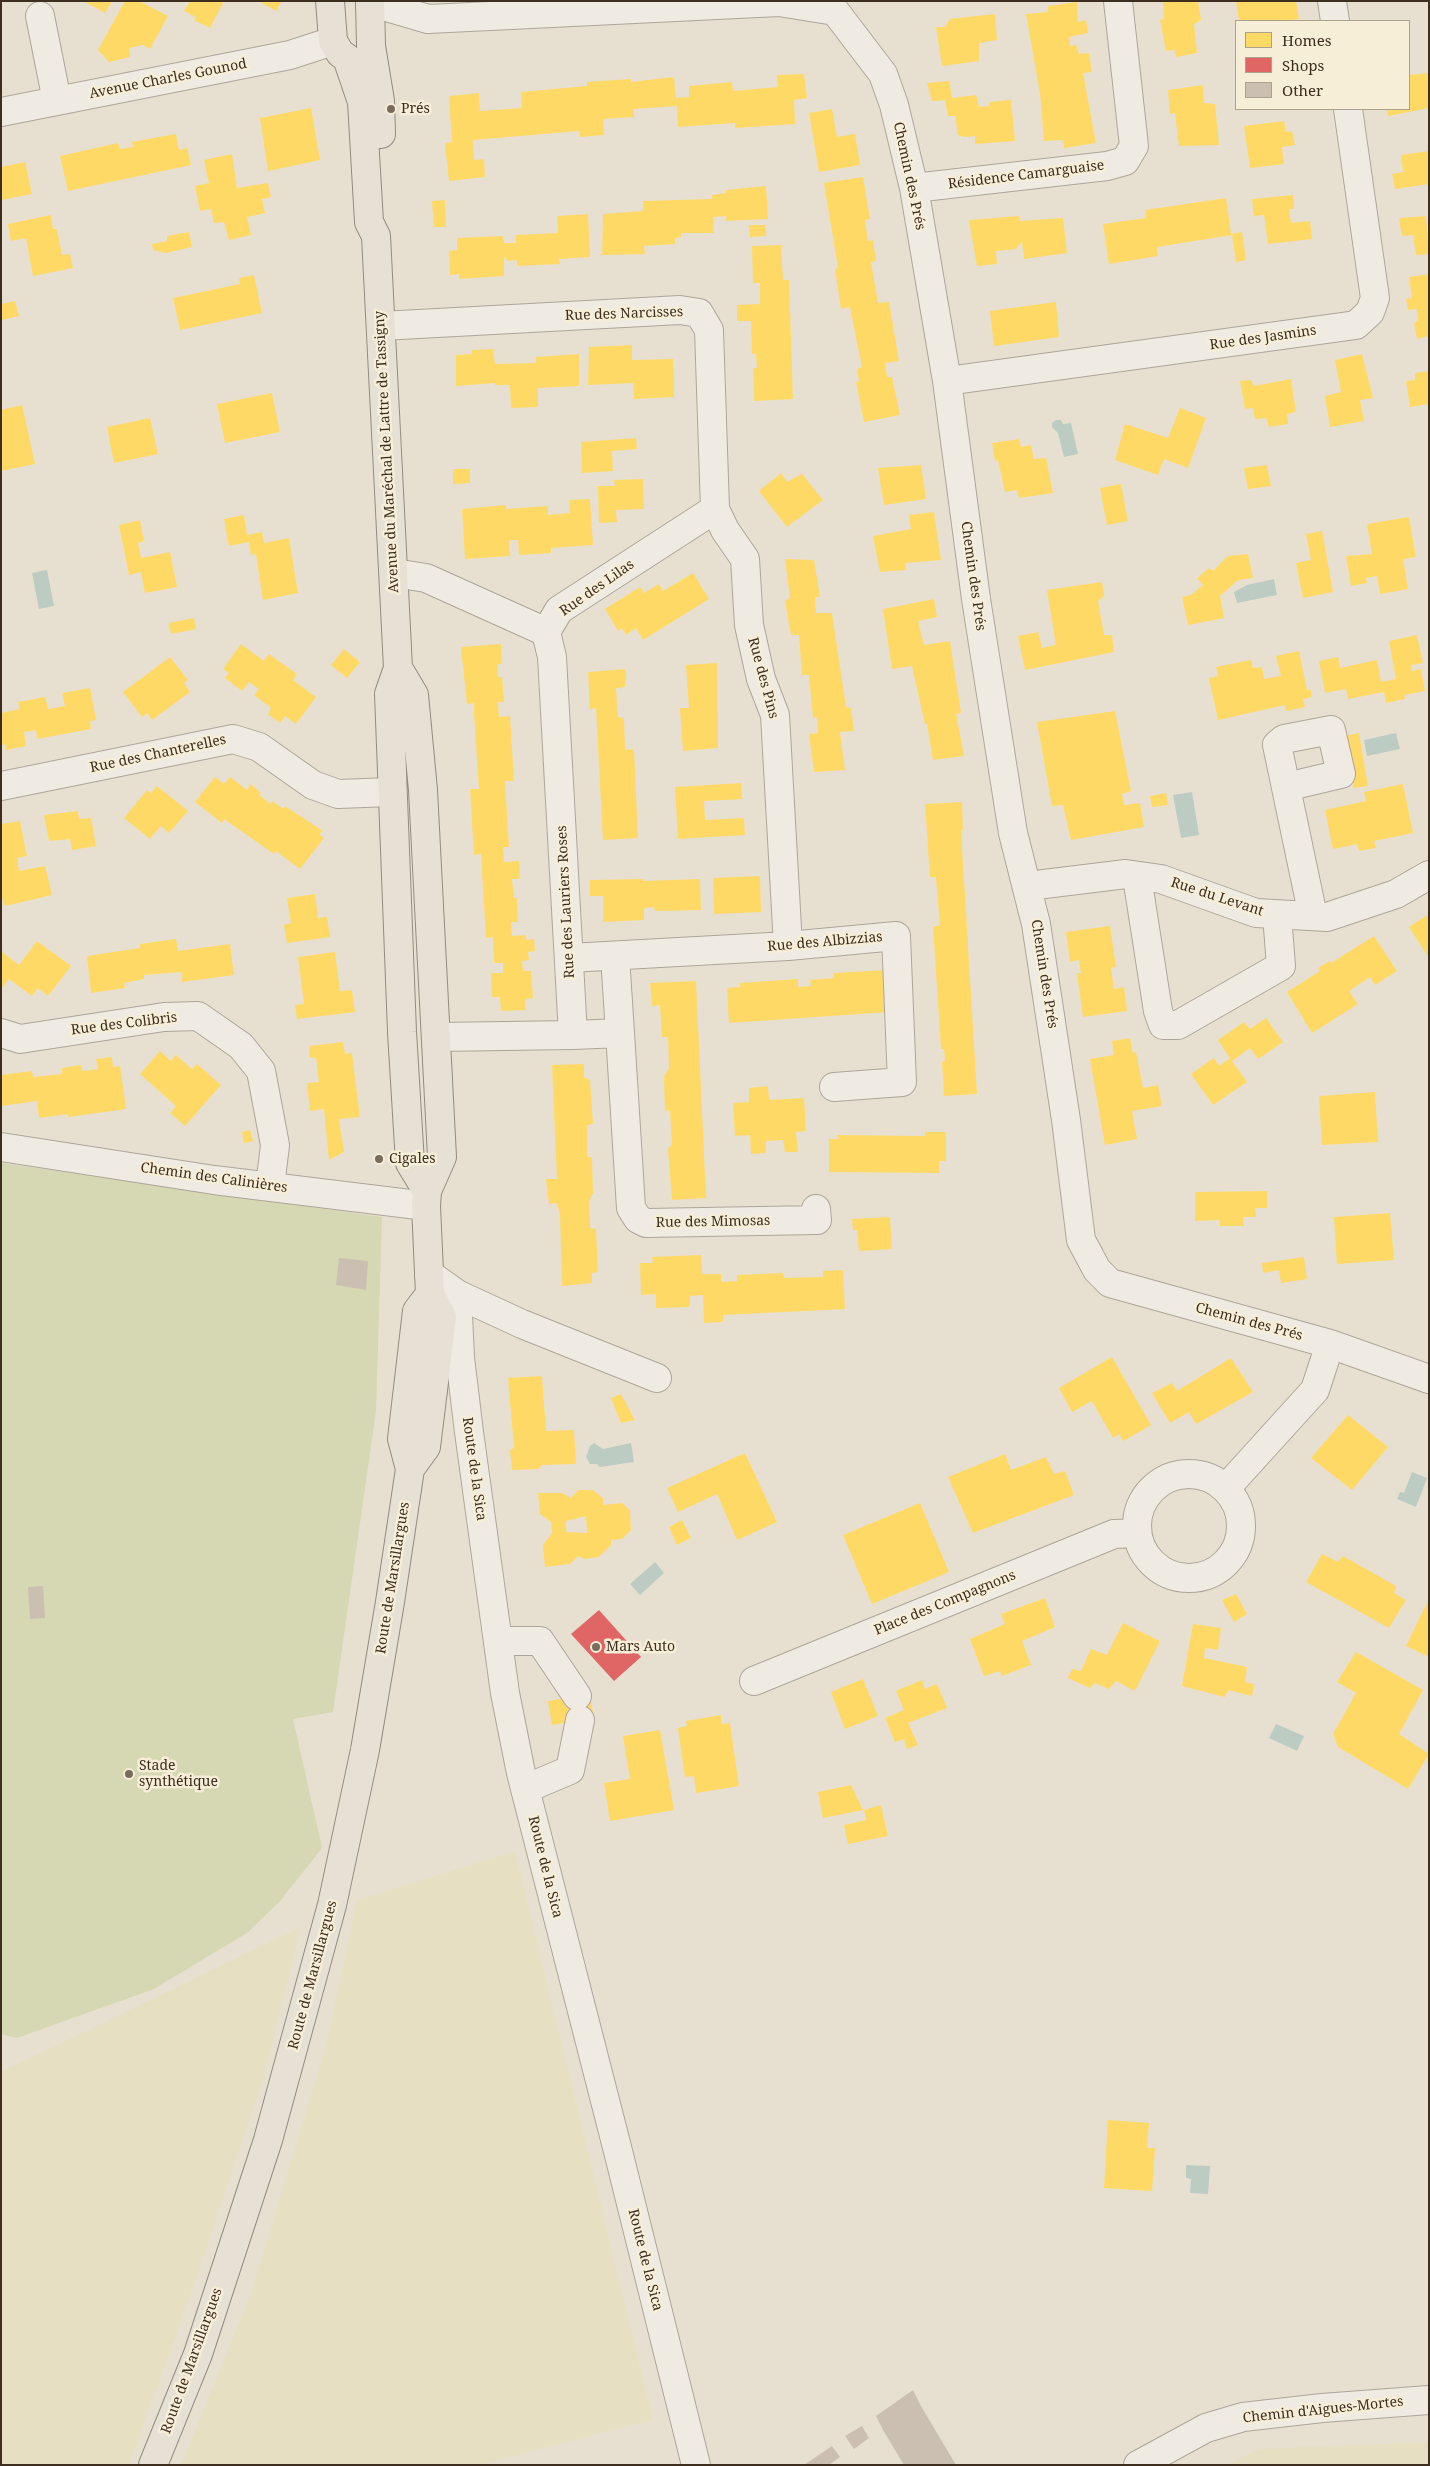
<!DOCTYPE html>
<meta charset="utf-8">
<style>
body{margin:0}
#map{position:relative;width:1430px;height:2466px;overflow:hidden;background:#e7e0d1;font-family:"Noto Serif",serif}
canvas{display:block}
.frame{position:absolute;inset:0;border:2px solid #3d2e20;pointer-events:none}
.legend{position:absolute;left:1235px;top:20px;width:175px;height:90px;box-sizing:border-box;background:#f7eed8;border:1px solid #ada18e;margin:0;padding:6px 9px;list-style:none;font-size:15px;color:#3d2e20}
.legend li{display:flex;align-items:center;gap:10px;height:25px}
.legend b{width:25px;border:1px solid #ada18e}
</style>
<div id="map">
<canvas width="1430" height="2466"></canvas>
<div class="frame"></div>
<ul class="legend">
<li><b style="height:14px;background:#ffd966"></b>Homes</li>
<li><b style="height:14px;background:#e06666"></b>Shops</li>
<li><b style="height:14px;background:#cbbfb2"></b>Other</li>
</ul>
</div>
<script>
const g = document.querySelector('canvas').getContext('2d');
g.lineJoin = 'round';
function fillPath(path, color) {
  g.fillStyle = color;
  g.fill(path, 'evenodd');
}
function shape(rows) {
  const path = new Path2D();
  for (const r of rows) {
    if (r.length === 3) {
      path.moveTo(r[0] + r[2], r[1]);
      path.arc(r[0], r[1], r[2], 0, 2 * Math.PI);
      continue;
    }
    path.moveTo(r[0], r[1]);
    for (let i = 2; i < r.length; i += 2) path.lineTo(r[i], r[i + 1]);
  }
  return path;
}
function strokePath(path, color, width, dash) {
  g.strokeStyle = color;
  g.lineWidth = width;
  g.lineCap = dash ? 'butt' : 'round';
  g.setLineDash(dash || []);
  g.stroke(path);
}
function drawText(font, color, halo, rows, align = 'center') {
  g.font = font + ' "Noto Serif",serif';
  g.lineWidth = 5;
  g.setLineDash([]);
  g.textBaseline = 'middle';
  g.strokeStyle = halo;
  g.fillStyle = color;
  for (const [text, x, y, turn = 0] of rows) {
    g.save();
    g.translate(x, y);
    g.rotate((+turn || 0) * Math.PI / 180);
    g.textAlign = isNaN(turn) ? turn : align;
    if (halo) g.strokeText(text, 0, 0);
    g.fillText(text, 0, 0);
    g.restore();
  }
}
const farmland = shape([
 [515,1851,653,2420,478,2465,181,2465,251,2293,326,2046,357,1900],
 [301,1927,263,2080,187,2305,129,2465,1,2465,1,2072],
 [1429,2442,1429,2465,1226,2465,1258,2449]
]);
const green = shape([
 [1,1163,382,1217,376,1411,333,1712,293,1719,322,1848,280,1901,247,1933,154,1989,17,2038,1,2034]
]);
const water = shape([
 [1056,420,1061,420,1063,424,1071,423,1078,454,1064,457,1058,433,1052,427,1052,423],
 [47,570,54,606,39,609,32,573],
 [1274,579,1277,595,1237,603,1234,592,1247,585],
 [1396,733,1400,749,1367,756,1364,740],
 [1192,792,1199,835,1181,838,1173,795],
 [594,1443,603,1449,631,1443,634,1462,600,1467,597,1464,590,1464,586,1457,590,1446],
 [1412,1472,1427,1478,1416,1507,1397,1499,1400,1492,1404,1493],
 [655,1562,664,1573,640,1595,630,1584],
 [1276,1724,1304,1736,1297,1751,1269,1738],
 [1186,2165,1210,2166,1208,2194,1190,2193,1191,2179,1186,2178]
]);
const homes = shape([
 [83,1,112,1,105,13],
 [125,1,139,1,168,16,150,49,143,45,129,48,130,57,109,62,98,50],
 [190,1,224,1,210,28,194,20,196,17,184,11],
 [258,1,282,1,276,11],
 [1163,1,1198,1,1201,20,1194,24,1197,53,1176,57,1175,50,1166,51,1160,20,1164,19],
 [1236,1,1296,1,1299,19,1284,21,1239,21],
 [1077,2,1078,22,1086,20,1088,33,1069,37,1070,46,1076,45,1079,54,1089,53,1092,72,1083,73,1096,143,1064,148,1063,140,1044,141,1040,93,1026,14,1048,12,1048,6],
 [995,14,997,40,979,43,979,61,942,66,936,27,945,27,950,19],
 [1429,73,1429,108,1388,116,1387,109,1409,109,1409,75],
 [804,74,807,98,794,100,795,124,735,128,735,123,678,127,677,106,634,109,634,117,603,119,604,135,580,137,579,131,473,140,474,160,484,159,485,177,449,181,445,143,452,142,449,96,479,93,480,111,522,108,521,92,587,86,587,82,631,79,631,82,674,77,676,98,689,97,689,86,732,82,733,91,778,87,777,75],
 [949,81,952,98,976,95,979,107,989,106,989,102,1011,100,1015,141,975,144,975,136,964,137,958,135,955,116,948,116,945,100,932,101,927,83],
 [1203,85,1204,103,1215,104,1219,145,1179,146,1175,113,1170,114,1168,90],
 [311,108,320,160,268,171,260,118],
 [832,109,837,137,855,134,860,165,819,172,809,113],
 [1284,121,1286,132,1292,131,1295,145,1282,147,1284,164,1250,168,1244,126],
 [176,134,179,150,187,148,191,165,68,191,60,156,118,143,120,149,133,147,132,142],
 [1429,151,1429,184,1395,189,1392,174,1403,172,1401,155],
 [232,154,237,188,268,183,271,197,262,199,265,213,247,217,251,235,229,240,224,222,214,223,211,209,200,211,195,186,209,183,204,160],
 [25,162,32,194,1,200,1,167],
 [863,177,870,219,865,220,868,241,873,240,876,261,871,262,878,303,889,302,899,361,885,363,887,377,892,377,900,415,864,422,856,382,859,381,857,369,862,367,850,307,841,309,835,269,838,268,824,183],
 [766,186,768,219,726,221,726,216,713,217,714,233,681,233,681,237,675,238,675,244,644,246,645,254,602,255,603,214,643,211,643,201,712,199,712,195,726,193,726,190],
 [1293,195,1294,209,1289,209,1291,223,1310,221,1312,239,1268,244,1264,215,1254,216,1252,199],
 [1226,198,1231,234,1242,232,1246,260,1236,262,1232,235,1157,247,1158,256,1109,264,1103,224,1146,218,1145,210],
 [445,200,446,227,434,227,432,201],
 [588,214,590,257,559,259,560,264,517,266,517,260,508,261,504,257,504,276,459,279,459,274,450,275,449,251,457,250,457,238,503,236,504,243,516,243,516,235,558,233,557,216],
 [51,215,53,229,57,229,62,255,70,254,73,268,33,276,26,238,11,241,8,224],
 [1019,216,1020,221,1063,218,1067,253,1024,259,1022,241,1016,249,996,251,997,264,977,266,969,220],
 [1426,216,1429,254,1416,255,1413,235,1402,236,1399,218],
 [749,225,765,225,766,236,750,237],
 [189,232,192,247,166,253,153,250,152,244,167,241,167,236],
 [781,245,783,280,789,280,793,399,754,401,753,368,757,368,756,354,752,354,751,321,737,321,737,305,760,304,760,283,753,283,752,246],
 [1429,274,1429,336,1417,339,1414,323,1418,321,1417,309,1408,310,1406,299,1412,298,1409,277],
 [254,275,262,313,180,330,173,298,240,284,239,278],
 [15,301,19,316,1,320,1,304],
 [1056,302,1059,337,994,346,990,311],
 [632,345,632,360,673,359,674,397,634,399,633,383,588,385,589,347],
 [493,349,495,364,536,363,536,357,579,354,579,386,538,388,538,407,511,408,510,385,495,385,495,383,456,386,456,355,472,354,472,350],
 [1362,354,1373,398,1360,400,1364,421,1330,427,1325,396,1341,392,1335,360],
 [1429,371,1429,404,1410,407,1406,381,1415,380,1415,373],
 [1291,379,1296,412,1287,414,1288,424,1269,427,1266,418,1255,419,1253,408,1245,409,1240,381,1251,380,1254,386],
 [272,393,280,432,225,443,217,404],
 [22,405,35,464,1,471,1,410],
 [1180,408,1206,418,1188,468,1164,459,1158,475,1115,460,1125,424,1168,438],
 [150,418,158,454,114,463,107,427],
 [636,438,637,449,612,451,613,471,582,473,581,442],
 [1019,439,1021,447,1031,445,1034,459,1046,458,1053,493,1019,498,1017,490,1005,492,998,460,995,461,992,443],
 [921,465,926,499,884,505,878,468],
 [1267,465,1271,486,1248,489,1244,468],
 [453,469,470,469,470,483,453,484],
 [781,473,787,482,802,474,823,500,787,527,759,491],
 [643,479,644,509,616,510,617,522,599,523,598,486,615,486,614,480],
 [1121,484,1128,521,1107,525,1100,488],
 [590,499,593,545,551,548,551,553,519,555,518,540,509,540,510,556,465,559,462,509,506,505,506,509,548,506,548,515,570,513,569,500],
 [934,512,941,560,905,563,906,570,880,572,873,536,911,529,909,515],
 [244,515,247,535,262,532,264,543,289,538,298,593,263,600,256,554,251,555,249,542,229,546,224,519],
 [1409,517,1416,557,1403,559,1408,589,1380,594,1377,576,1366,578,1367,583,1351,586,1346,556,1372,554,1367,524],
 [140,520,144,541,138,543,141,558,170,552,177,587,145,593,141,572,129,575,119,525],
 [1322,531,1333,592,1303,598,1296,563,1311,560,1306,534],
 [1248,554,1253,578,1238,580,1220,596,1224,618,1188,625,1182,597,1191,595,1203,585,1197,578,1209,568,1213,571,1228,556],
 [785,559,814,560,820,597,815,597,816,613,832,613,846,707,851,708,854,731,840,732,845,770,814,772,809,734,818,733,817,717,813,718,809,675,802,675,799,635,791,635,785,601,790,598],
 [693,573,709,599,643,640,636,628,626,635,622,628,618,631,605,609,640,587,644,593,659,584,663,591],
 [1102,582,1104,596,1098,601,1104,635,1112,635,1114,652,1025,670,1018,636,1038,632,1042,648,1056,645,1047,590],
 [934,599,937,617,918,621,924,645,950,641,961,713,956,714,964,756,933,760,927,724,925,724,912,666,892,669,883,609],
 [194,618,196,629,171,634,169,623],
 [1417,635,1423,663,1411,665,1412,671,1421,669,1425,691,1404,695,1405,699,1386,703,1384,692,1348,699,1346,689,1325,693,1319,661,1338,657,1340,668,1377,660,1381,682,1396,679,1389,641],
 [241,644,264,661,269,654,297,674,293,680,316,697,296,724,285,716,280,723,268,714,271,708,254,695,259,689,249,682,242,691,225,678,229,673,223,669],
 [501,644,502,664,497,664,498,677,502,677,504,702,498,702,499,717,510,716,514,781,505,781,509,847,503,847,504,862,519,861,520,879,512,879,514,898,517,898,518,922,511,922,512,936,526,935,526,940,534,939,535,951,528,952,529,960,522,961,523,971,531,971,533,998,525,999,525,1010,501,1011,500,997,492,997,491,973,503,973,503,963,494,963,493,937,486,938,481,854,474,855,470,789,479,789,474,713,474,703,467,704,461,647],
 [344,649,360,662,347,678,331,665],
 [1299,651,1307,690,1311,690,1312,697,1303,699,1305,707,1286,711,1285,705,1218,720,1209,678,1218,676,1216,667,1251,660,1253,668,1262,667,1264,679,1281,676,1276,656],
 [170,657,188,680,184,683,190,692,152,720,147,713,142,717,123,692],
 [717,663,718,748,683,751,680,708,689,708,686,665],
 [626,669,625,687,616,688,618,717,624,718,625,750,634,749,638,838,603,840,596,708,590,709,588,672],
 [90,688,96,720,90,721,91,729,37,739,36,730,24,732,26,746,6,750,5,744,1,745,1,713,20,709,18,702,45,697,48,709,65,706,62,693],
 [1115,711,1131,791,1122,794,1124,805,1140,803,1144,827,1071,840,1063,805,1052,806,1037,722],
 [1359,733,1368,786,1354,788,1344,736],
 [215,777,224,784,230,777,247,790,251,784,261,793,259,795,271,804,272,801,284,809,285,806,323,831,319,834,324,838,300,869,276,851,274,854,224,819,222,823,195,802],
 [741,783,742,799,704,801,705,820,744,818,745,835,678,839,675,787],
 [1403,784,1413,833,1374,841,1376,848,1359,851,1357,844,1333,849,1325,810,1366,801,1364,792],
 [157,786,188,811,169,833,161,826,150,839,124,818,147,790,151,793],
 [1166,793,1168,805,1152,807,1150,796],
 [962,802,963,830,961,830,977,1094,944,1096,942,1061,945,1061,944,1049,941,1049,933,926,940,926,936,877,930,877,925,804],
 [78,811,79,819,91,818,96,846,72,850,70,839,49,841,44,815],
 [20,821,27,856,17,858,19,871,45,866,52,895,5,906,1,896,1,824],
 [760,876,761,912,714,914,713,878],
 [643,879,643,881,700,879,701,910,655,911,654,907,644,908,644,920,603,922,603,896,590,896,590,880],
 [315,894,318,918,327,917,330,937,287,943,284,925,291,923,287,898],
 [1429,914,1429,958,1409,927],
 [1110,926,1116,967,1111,968,1114,989,1124,987,1127,1011,1083,1017,1077,973,1081,973,1079,960,1070,962,1066,932],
 [1374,936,1397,971,1375,985,1370,977,1349,991,1358,1004,1312,1033,1287,992,1320,971,1318,968,1330,961,1331,963],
 [176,939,178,951,230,944,234,975,182,982,181,972,144,975,144,979,124,983,125,988,91,993,87,956,140,948,140,944],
 [37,941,71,966,48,996,38,988,32,996,9,979,1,989,1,951,19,965],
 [335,952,340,991,352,990,355,1012,297,1019,295,1005,304,1004,298,957],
 [887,970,889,1012,729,1023,727,988,740,987,739,983,798,979,798,987,811,986,810,980,834,978,834,973],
 [696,981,706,1198,672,1200,668,1149,672,1144,670,1110,665,1111,664,1077,669,1068,668,1037,662,1037,660,1005,652,1006,650,983],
 [1266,1018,1283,1042,1258,1059,1250,1048,1232,1061,1247,1082,1213,1105,1191,1074,1214,1058,1219,1066,1230,1058,1218,1040,1244,1022,1250,1029],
 [1130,1038,1133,1053,1136,1052,1143,1088,1158,1085,1162,1106,1132,1111,1137,1139,1105,1145,1090,1059,1114,1055,1112,1041],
 [343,1042,345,1054,352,1053,360,1117,339,1119,344,1152,329,1160,324,1109,310,1111,307,1083,319,1082,316,1057,310,1058,309,1046],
 [160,1051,171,1061,176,1055,192,1069,197,1064,221,1085,185,1126,170,1113,176,1106,140,1074],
 [112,1057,113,1067,120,1066,126,1109,68,1117,68,1114,39,1118,37,1101,1,1106,1,1075,32,1071,33,1077,62,1074,62,1068,81,1065,82,1071,98,1069,96,1059],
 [584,1064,584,1077,590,1080,593,1124,587,1125,587,1157,592,1157,593,1193,589,1201,590,1228,596,1229,598,1272,592,1273,592,1283,562,1286,560,1215,557,1203,549,1204,546,1179,557,1179,552,1065],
 [768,1086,769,1100,804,1098,806,1131,796,1132,798,1152,785,1152,783,1140,766,1141,766,1153,751,1154,750,1135,735,1136,733,1103,749,1102,749,1088],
 [1375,1092,1378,1142,1322,1145,1319,1096],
 [250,1130,253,1141,244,1143,242,1132],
 [925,1132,946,1132,946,1161,939,1161,939,1173,829,1172,829,1139,838,1139,837,1135,925,1136],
 [1267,1191,1267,1208,1255,1208,1256,1217,1243,1217,1244,1226,1220,1226,1219,1220,1195,1221,1195,1192],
 [1390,1213,1394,1260,1337,1264,1334,1217],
 [890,1217,892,1249,859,1251,857,1230,853,1230,852,1219],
 [701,1255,702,1274,721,1274,721,1282,737,1281,737,1275,783,1273,784,1278,823,1277,823,1271,843,1270,845,1309,723,1315,723,1322,704,1323,703,1295,690,1296,690,1307,656,1308,656,1294,641,1295,640,1263,653,1263,652,1257],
 [1304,1257,1307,1279,1281,1283,1279,1270,1263,1273,1262,1263],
 [1112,1357,1151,1425,1123,1441,1119,1434,1113,1438,1092,1401,1072,1412,1059,1388],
 [1231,1358,1253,1392,1196,1424,1189,1412,1170,1423,1152,1393,1172,1383,1177,1391],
 [542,1376,546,1431,574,1430,576,1464,542,1465,538,1469,512,1470,510,1450,514,1448,508,1378],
 [621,1394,635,1420,621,1423,611,1398],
 [1348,1415,1388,1447,1352,1490,1311,1458],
 [745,1453,777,1522,737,1540,717,1494,678,1512,667,1488],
 [1005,1454,1011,1470,1046,1457,1054,1474,1065,1471,1074,1495,973,1533,948,1477],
 [578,1490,593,1490,603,1498,603,1505,622,1503,630,1510,631,1530,622,1539,611,1540,611,1545,599,1557,584,1559,578,1556,570,1564,545,1567,543,1545,552,1533,551,1522,540,1514,538,1493,562,1493,571,1498],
 [586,1516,587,1533,566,1532,566,1521],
 [920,1503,949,1572,872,1604,843,1535],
 [682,1520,691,1538,677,1545,669,1527],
 [1322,1554,1338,1562,1343,1556,1396,1586,1394,1593,1406,1600,1389,1628,1306,1582],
 [1236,1594,1247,1614,1234,1622,1222,1600],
 [1045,1598,1055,1627,1022,1641,1031,1665,1002,1676,1000,1671,984,1676,970,1639,1005,1624,1001,1614],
 [1429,1599,1429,1657,1406,1646],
 [1123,1623,1160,1641,1135,1691,1116,1681,1109,1689,1095,1683,1090,1688,1068,1678,1072,1669,1081,1671,1091,1649,1107,1655],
 [1193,1624,1221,1628,1218,1650,1205,1648,1204,1658,1247,1667,1245,1682,1254,1684,1252,1696,1228,1690,1225,1697,1182,1686],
 [1356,1652,1423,1690,1399,1734,1429,1754,1408,1789,1338,1747,1333,1734,1356,1693,1337,1682],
 [863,1679,878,1716,845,1729,831,1692],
 [922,1680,925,1689,937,1684,947,1708,908,1723,918,1745,907,1749,904,1739,895,1742,885,1718,904,1710,896,1691],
 [590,1694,594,1718,552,1725,548,1701],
 [721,1715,722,1724,730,1723,739,1786,696,1793,694,1776,685,1777,678,1728,687,1726,686,1721],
 [660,1730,674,1810,610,1821,604,1783,630,1779,623,1736],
 [851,1785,863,1810,823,1818,818,1792],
 [881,1805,888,1836,848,1844,844,1825,866,1820,864,1810],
 [1108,2120,1149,2123,1147,2148,1155,2148,1152,2191,1104,2188]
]);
const shops = shape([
 [599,1610,641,1657,614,1681,571,1634]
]);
const building = shape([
 [339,1258,368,1261,366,1290,336,1285],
 [43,1586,45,1618,30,1619,28,1587],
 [913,2390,921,2406,956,2465,904,2465,883,2430,876,2416],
 [862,2426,869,2438,854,2449,845,2436],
 [832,2446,840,2457,829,2465,804,2465]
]);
const minor = shape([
 [1332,1,1335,21],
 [370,2,428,19,779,2,835,11,883,74,894,105,914,188,947,381,976,599,1013,833,1036,924,1066,1120,1081,1240,1097,1270,1110,1283,1330,1344,1429,1379],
 [40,16,57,101],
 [1,112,290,55,333,41],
 [914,188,1107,166,1125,161,1134,146,1118,1],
 [381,326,680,310,699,313,709,330,715,509,725,530,745,559,749,625,761,679,775,715,788,946],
 [947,381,1356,325,1370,312,1375,298,1348,109],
 [394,573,426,578,546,632,559,610,715,509],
 [1,786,233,739,259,747,313,785,338,794,391,792],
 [1286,787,1341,774,1331,730,1284,739,1277,745,1313,916],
 [1137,877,1158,1011,1163,1025,1178,1025,1281,966,1277,915],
 [1028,886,1126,874,1161,879,1256,913,1327,917,1396,894,1429,875],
 [615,956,620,1033],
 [569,958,788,946,896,936,902,1082,834,1087],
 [1,1033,20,1039,164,1017,198,1016,241,1046,261,1071,275,1145,270,1186],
 [573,1035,620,1033,631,1208,638,1219,646,1223,817,1220,816,1209],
 [437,1037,573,1035,552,657,546,632],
 [1,1147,214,1180,426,1206],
 [429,1274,457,1294,460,1358,469,1432,505,1693,521,1773,619,2155,696,2465],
 [457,1294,522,1324,657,1378],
 [1189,1526,52],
 [1226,1488,1315,1390,1330,1344],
 [498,1641,540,1641,577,1696],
 [754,1681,1114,1534,1137,1533],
 [525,1789,570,1770,580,1720],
 [1138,2465,1206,2428,1243,2417,1322,2408,1429,2400]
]);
const major = shape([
 [330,1,333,41,340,53,347,58,362,102,369,222,376,236,398,668,389,694,402,1032,410,1163,427,1191],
 [370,1,371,46,380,101,381,134],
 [398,668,414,695,423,790,442,1157,427,1191,426,1206,430,1294,442,1317,426,1447,410,1469],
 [153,2465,198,2354,268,2140,332,1905,365,1750,390,1602,410,1469,402,1439,417,1311,430,1294]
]);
const markers = [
 [391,109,5,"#786c5e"],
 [379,1159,5,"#786c5e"],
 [596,1647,5,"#786c5e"],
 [129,1774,5,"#786c5e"]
];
const streetNames = [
 ["Avenue Charles Gounod",168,79,-11],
 ["Résidence Camarguaise",1026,175,-7],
 ["Chemin des Prés",909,176,78],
 ["Rue des Narcisses",624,314,-2],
 ["Rue des Jasmins",1263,338,-8],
 ["Avenue du Maréchal de Lattre de Tassigny",387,452,-93],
 ["Chemin des Prés",973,576,82],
 ["Rue des Lilas",597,588,-35],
 ["Rue des Pins",763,678,75],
 ["Rue des Chanterelles",158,754,-12],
 ["Rue du Levant",1217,897,18],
 ["Rue des Lauriers Roses",566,902,-93],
 ["Rue des Albizzias",825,942,-5],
 ["Chemin des Prés",1044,974,81],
 ["Rue des Colibris",124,1024,-7],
 ["Chemin des Calinières",214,1178,8],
 ["Rue des Mimosas",713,1222,-1],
 ["Chemin des Prés",1249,1322,15],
 ["Route de la Sica",474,1469,82],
 ["Route de Marsillargues",393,1578,-81],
 ["Place des Compagnons",945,1603,-22],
 ["Route de la Sica",545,1867,76],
 ["Route de Marsillargues",313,1975,-75],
 ["Route de la Sica",645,2260,76],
 ["Route de Marsillargues",192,2361,-70],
 ["Chemin d'Aigues-Mortes",1323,2410,-6]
];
const poiNames = [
 ["Prés",401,109],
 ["Cigales",389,1159],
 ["Mars Auto",606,1647],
 ["Stade",139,1766],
 ["synthétique",139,1782]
];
fillPath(farmland, '#e6dfc2');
fillPath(green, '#d6d7b3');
fillPath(water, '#bcccc2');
fillPath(homes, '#ffd966');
fillPath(shops, '#e06666');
fillPath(building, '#cbbfb2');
strokePath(minor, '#ada599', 30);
strokePath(major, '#928b80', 30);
strokePath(minor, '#efebe3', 28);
strokePath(major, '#e6e1d4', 28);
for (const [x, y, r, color] of markers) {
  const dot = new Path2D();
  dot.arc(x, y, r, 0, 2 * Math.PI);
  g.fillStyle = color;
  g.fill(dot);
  strokePath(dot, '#f7eed8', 2);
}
drawText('14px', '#3d2e20', '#f7eed8', streetNames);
drawText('14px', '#3d2e20', '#f7eed8', poiNames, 'left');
</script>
